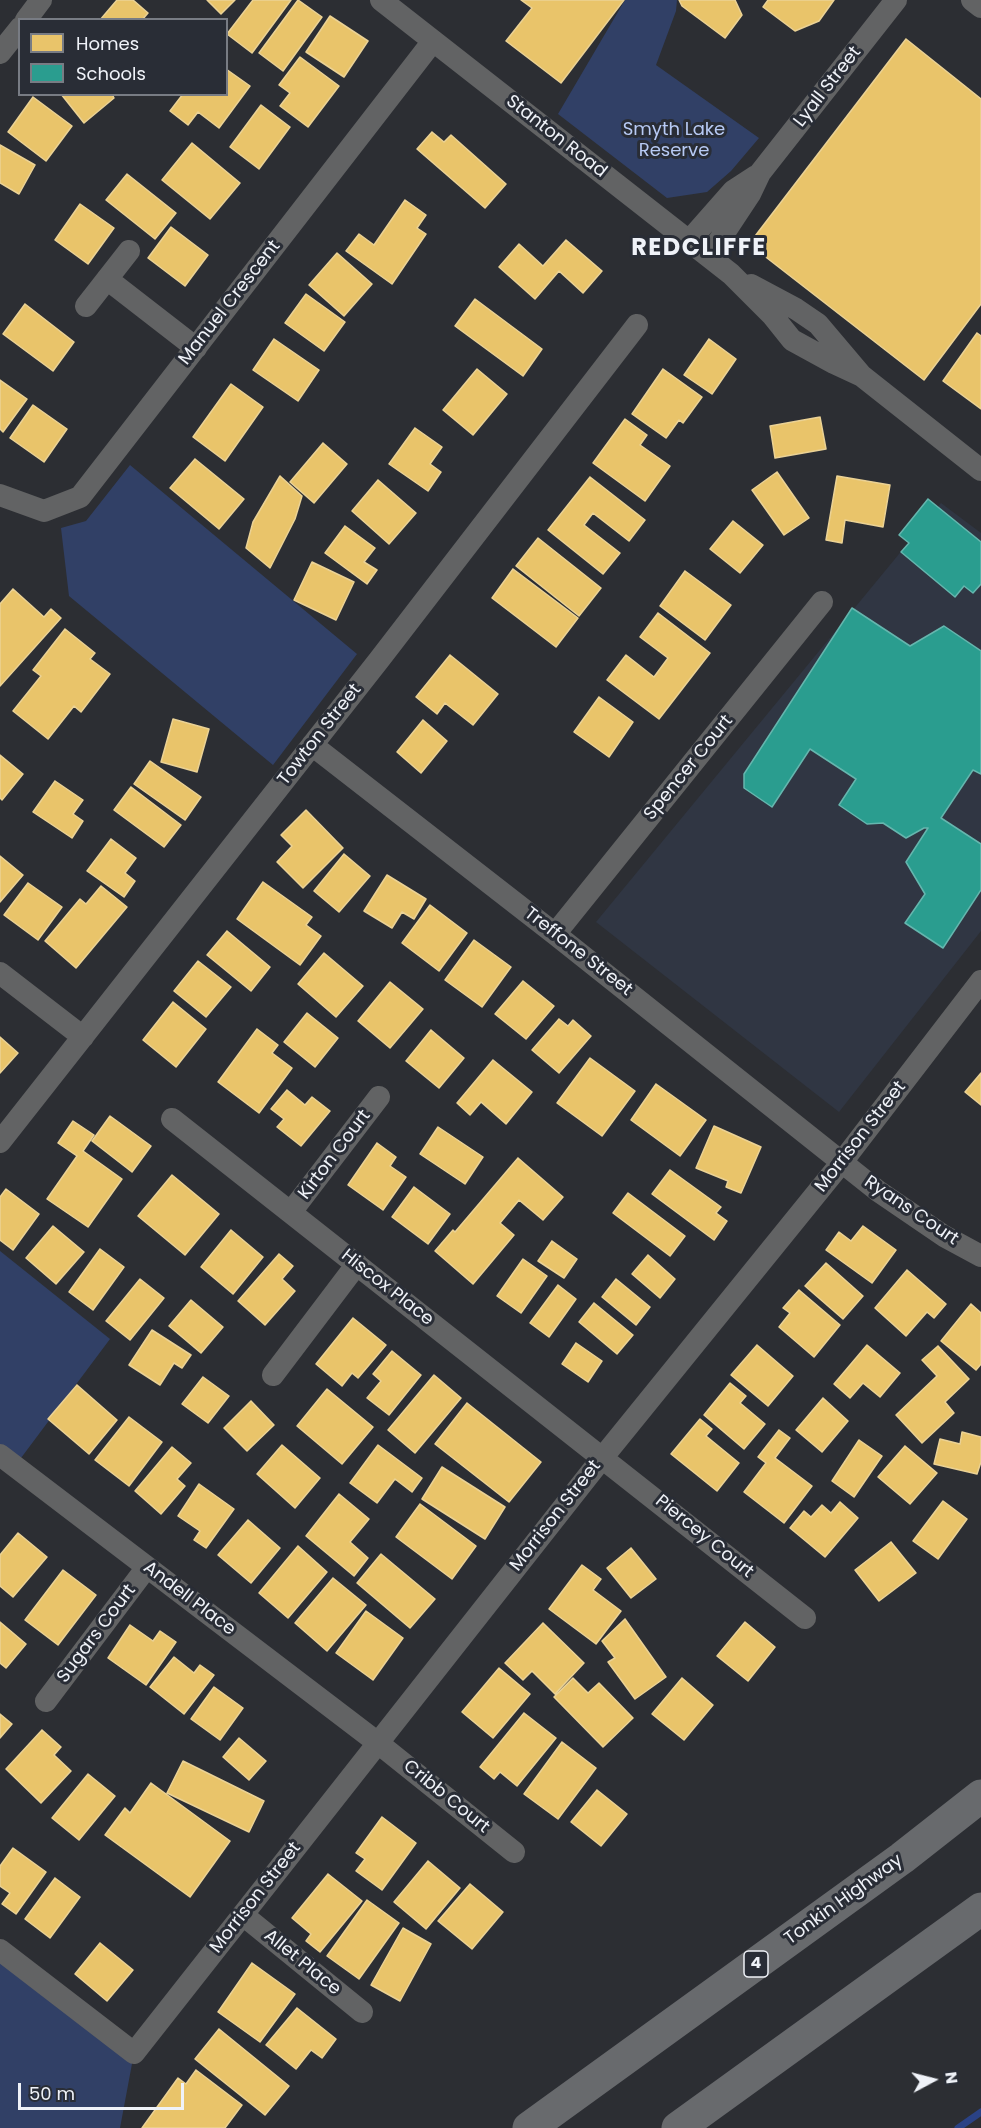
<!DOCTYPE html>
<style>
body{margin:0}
#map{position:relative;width:981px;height:2128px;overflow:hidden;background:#2c2e33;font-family:Poppins,sans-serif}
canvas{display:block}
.legend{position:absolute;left:18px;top:18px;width:210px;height:78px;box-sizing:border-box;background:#292d36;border:2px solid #787c84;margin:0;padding:8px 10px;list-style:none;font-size:18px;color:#eff2f8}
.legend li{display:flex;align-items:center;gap:12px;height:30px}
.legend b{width:30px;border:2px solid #787c84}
.north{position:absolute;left:903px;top:2050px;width:60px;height:60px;-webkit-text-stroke:4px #292d36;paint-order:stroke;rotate:83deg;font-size:16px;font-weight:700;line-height:24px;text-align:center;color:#eff2f8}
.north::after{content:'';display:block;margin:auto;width:21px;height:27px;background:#eff2f8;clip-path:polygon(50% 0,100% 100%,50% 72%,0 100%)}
.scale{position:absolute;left:18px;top:2083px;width:166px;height:27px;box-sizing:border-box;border:3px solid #eff2f8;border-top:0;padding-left:8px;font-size:18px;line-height:21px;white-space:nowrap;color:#eff2f8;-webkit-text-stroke:4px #292d36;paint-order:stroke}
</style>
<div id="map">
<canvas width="981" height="2128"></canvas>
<ul class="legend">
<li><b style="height:16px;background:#e9c46a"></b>Homes</li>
<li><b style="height:16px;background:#2a9d8f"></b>Schools</li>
</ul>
<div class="north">N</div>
<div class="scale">50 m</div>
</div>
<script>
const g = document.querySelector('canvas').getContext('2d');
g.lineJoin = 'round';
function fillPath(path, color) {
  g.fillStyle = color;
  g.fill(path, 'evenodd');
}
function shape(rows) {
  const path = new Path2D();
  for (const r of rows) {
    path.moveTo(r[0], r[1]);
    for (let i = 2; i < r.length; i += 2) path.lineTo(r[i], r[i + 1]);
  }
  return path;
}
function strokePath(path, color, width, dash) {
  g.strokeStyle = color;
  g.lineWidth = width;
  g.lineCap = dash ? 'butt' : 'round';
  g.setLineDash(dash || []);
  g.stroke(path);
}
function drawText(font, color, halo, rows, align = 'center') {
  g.font = font + ' Poppins,sans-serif';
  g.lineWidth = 6;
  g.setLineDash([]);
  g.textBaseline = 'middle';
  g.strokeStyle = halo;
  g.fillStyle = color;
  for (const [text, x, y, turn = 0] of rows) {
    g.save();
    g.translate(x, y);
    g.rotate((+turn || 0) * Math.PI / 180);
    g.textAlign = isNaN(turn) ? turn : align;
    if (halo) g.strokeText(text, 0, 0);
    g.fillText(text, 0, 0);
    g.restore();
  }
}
const built = shape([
 [941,503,981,533,981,931,839,1112,596,922]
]);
const green = shape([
 [625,0,677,0,676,11,656,65,759,138,731,171,707,192,667,198,558,114],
 [130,465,357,654,273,765,69,596,61,528,86,521],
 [0,1251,110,1339,15,1466,0,1455],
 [0,1950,134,2053,120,2128,0,2128]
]);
const homes = shape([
 [117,0,133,0,148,13,142,20,100,20,117,0],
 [207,0,235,0,221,14,207,0],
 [253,0,291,0,252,53,227,34,253,0],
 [298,0,322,17,283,71,259,53,298,0],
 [521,0,624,0,561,83,506,41,532,8,521,0],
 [679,0,735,0,742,15,725,38,682,6,679,0],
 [768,0,834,0,819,21,795,31,763,7,768,0],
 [330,16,368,41,344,77,306,52,330,16],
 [906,39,981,99,981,304,924,380,749,244,906,39],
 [300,57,339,86,308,127,280,106,290,93,279,85,300,57],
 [226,69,250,86,219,128,198,112,188,125,170,111,183,94,226,94,226,69],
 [61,94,112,94,114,98,84,123,61,94],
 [33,97,72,126,46,161,8,132,33,97],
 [261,105,290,127,259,169,230,147,261,105],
 [432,132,444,142,451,135,506,184,485,208,417,149,432,132],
 [192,143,240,183,210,219,162,180,192,143],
 [0,145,35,165,19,194,0,183,0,145],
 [127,174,176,213,155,239,106,200,127,174],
 [405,200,426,215,417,228,426,234,392,284,346,251,359,234,374,245,405,200],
 [80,204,114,228,88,264,55,240,80,204],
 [171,227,208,255,185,286,148,258,171,227],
 [566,240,602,271,583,293,559,271,535,299,499,267,519,244,543,266,566,240],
 [337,253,372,284,344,316,309,285,337,253],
 [306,294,345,322,324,351,285,323,306,294],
 [475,299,542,349,523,376,455,326,475,299],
 [25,304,74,342,53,371,3,334,25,304],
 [977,333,981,336,981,409,943,381,977,333],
 [274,339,319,370,298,401,253,370,274,339],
 [709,339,736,359,712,394,684,375,709,339],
 [477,369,507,394,473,435,443,410,477,369],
 [663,369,702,397,683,423,679,420,666,438,632,414,663,369],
 [0,380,27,399,3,432,0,429,0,380],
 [231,384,263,407,225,461,193,437,231,384],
 [33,405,67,429,44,462,10,438,33,405],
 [820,417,826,449,775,458,770,426,820,417],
 [625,419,647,435,640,445,670,466,645,501,593,463,625,419],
 [415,428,442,447,430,464,441,472,428,491,389,464,415,428],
 [323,443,347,464,314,503,290,482,323,443],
 [195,459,244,499,219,529,170,488,195,459],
 [777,472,809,518,784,535,752,490,777,472],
 [280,476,302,496,295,519,270,568,246,548,253,522,280,476],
 [837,476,890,485,883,527,845,520,842,543,826,540,837,476],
 [590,477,645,520,629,541,593,513,584,525,620,553,603,574,548,530,590,477],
 [378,480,416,513,389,544,352,511,378,480],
 [733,521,763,545,740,573,710,549,733,521],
 [345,526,375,548,364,562,377,570,367,584,325,553,345,526],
 [538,538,601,588,579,616,516,566,538,538],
 [312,562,354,582,336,620,294,600,312,562],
 [513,569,578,618,556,647,492,598,513,569],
 [685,571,731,605,705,640,660,606,685,571],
 [13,589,44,617,51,609,61,618,0,686,0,604,13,589],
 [658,613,710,653,659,719,607,680,626,655,654,677,668,658,640,637,658,613],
 [65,629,95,653,90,659,110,674,81,712,74,706,48,739,13,711,41,676,33,670,65,629],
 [450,655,498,694,473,725,445,703,437,714,416,697,450,655],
 [599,697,633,722,609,757,574,732,599,697],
 [173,719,209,729,197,772,161,762,173,719],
 [423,720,447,741,421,773,397,752,423,720],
 [0,755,23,774,2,800,0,798,0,755],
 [150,761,201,797,185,820,134,784,150,761],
 [55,781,83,800,73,814,83,821,72,838,33,812,55,781],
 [131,787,181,825,164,847,114,810,131,787],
 [306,810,343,848,303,888,277,862,292,846,281,835,306,810],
 [111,839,136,858,125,873,135,881,124,897,87,871,111,839],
 [344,854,370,876,339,912,314,891,344,854],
 [0,856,23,875,0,902,0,856],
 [387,875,426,899,414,919,402,912,392,928,364,911,387,875],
 [263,882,312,917,306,925,321,936,300,965,237,919,263,882],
 [28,883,62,907,38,940,4,915,28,883],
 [101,886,127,907,76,968,45,941,80,899,86,904,101,886],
 [430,905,467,933,439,971,402,943,430,905],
 [227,931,270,967,251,991,207,955,227,931],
 [474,940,511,967,482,1007,445,980,474,940],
 [324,953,363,986,336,1017,298,984,324,953],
 [198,961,231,987,206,1017,174,991,198,961],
 [523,981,554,1006,526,1039,495,1014,523,981],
 [390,982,423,1009,390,1048,358,1021,390,982],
 [173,1002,206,1029,176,1067,143,1040,173,1002],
 [307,1013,338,1038,315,1067,284,1042,307,1013],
 [559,1019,568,1026,573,1020,591,1036,559,1073,532,1050,559,1019],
 [257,1029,278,1045,272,1053,292,1068,259,1113,218,1082,257,1029],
 [431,1030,464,1058,439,1088,406,1061,431,1030],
 [0,1037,18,1053,0,1073,0,1037],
 [590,1058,635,1091,602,1136,557,1103,590,1058],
 [493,1060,532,1092,506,1124,481,1102,470,1115,457,1103,493,1060],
 [981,1073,981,1105,965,1092,981,1073],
 [656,1084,706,1120,680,1156,631,1120,656,1084],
 [287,1090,305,1105,312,1097,330,1111,301,1146,277,1127,284,1119,271,1109,287,1090],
 [110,1116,151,1146,132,1172,92,1141,110,1116],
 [73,1121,94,1135,83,1151,122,1179,88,1227,47,1199,77,1156,58,1143,73,1121],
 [714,1126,761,1147,741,1193,726,1187,728,1181,696,1168,714,1126],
 [438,1127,483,1157,465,1184,420,1154,438,1127],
 [377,1143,396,1157,390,1166,406,1177,383,1210,348,1185,377,1143],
 [518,1158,563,1197,543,1220,519,1200,500,1223,514,1235,473,1284,435,1251,453,1230,455,1232,518,1158],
 [670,1170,721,1207,716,1213,727,1221,714,1240,652,1194,670,1170],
 [172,1175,219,1214,185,1255,138,1216,172,1175],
 [414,1187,450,1214,428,1244,392,1217,414,1187],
 [6,1189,39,1214,13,1250,0,1240,0,1197,6,1189],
 [628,1193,685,1236,670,1256,613,1213,628,1193],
 [53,1226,84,1252,56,1284,26,1258,53,1226],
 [863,1226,896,1250,872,1283,826,1250,839,1232,851,1241,863,1226],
 [231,1230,263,1257,233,1294,201,1267,231,1230],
 [552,1241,577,1259,564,1278,538,1261,552,1241],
 [100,1249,124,1267,93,1310,69,1292,100,1249],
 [279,1254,293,1266,282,1279,295,1291,265,1325,238,1301,279,1254],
 [648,1255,675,1279,660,1298,632,1274,648,1255],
 [523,1259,547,1276,521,1313,497,1296,523,1259],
 [826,1263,863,1296,843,1319,805,1286,826,1263],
 [907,1270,946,1304,934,1318,927,1312,906,1336,875,1308,907,1270],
 [140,1279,164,1298,130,1340,106,1321,140,1279],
 [616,1279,650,1307,636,1325,602,1297,616,1279],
 [558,1285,576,1299,549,1337,530,1323,558,1285],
 [799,1290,840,1325,814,1357,779,1327,790,1313,783,1308,799,1290],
 [191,1300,223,1327,201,1353,169,1326,191,1300],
 [594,1303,633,1335,617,1354,579,1322,594,1303],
 [971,1304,981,1313,981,1364,976,1370,941,1341,971,1304],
 [353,1318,386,1345,358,1378,352,1373,342,1386,316,1364,353,1318],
 [152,1330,191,1355,182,1368,174,1363,160,1385,129,1365,152,1330],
 [576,1343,602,1361,588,1382,562,1364,576,1343],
 [757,1345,793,1376,768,1406,731,1375,757,1345],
 [867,1345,900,1373,880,1397,863,1383,850,1398,834,1384,867,1345],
 [938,1346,969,1379,945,1402,954,1413,922,1443,896,1415,937,1376,922,1360,938,1346],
 [392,1351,421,1375,389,1415,367,1398,381,1381,373,1374,392,1351],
 [434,1375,461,1398,415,1453,388,1430,434,1375],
 [203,1377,229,1396,208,1423,182,1404,203,1377],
 [730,1383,746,1396,740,1403,765,1424,744,1449,704,1415,730,1383],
 [77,1385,117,1420,89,1454,48,1419,77,1385],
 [327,1389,373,1427,342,1464,297,1426,327,1389],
 [823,1398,848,1421,822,1452,796,1430,823,1398],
 [251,1401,274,1425,247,1451,224,1428,251,1401],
 [467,1403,541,1462,509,1502,435,1444,467,1403],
 [129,1417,162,1442,129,1486,95,1460,129,1417],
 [700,1419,712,1429,706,1436,739,1463,717,1491,671,1454,700,1419],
 [779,1430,790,1438,775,1458,812,1486,784,1523,744,1492,766,1463,758,1457,779,1430],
 [962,1432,981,1437,981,1462,977,1474,934,1464,940,1439,960,1444,962,1432],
 [859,1440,882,1456,854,1497,832,1481,859,1440],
 [282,1445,320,1478,295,1508,257,1474,282,1445],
 [378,1445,422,1478,412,1492,395,1479,377,1503,350,1483,378,1445],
 [905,1446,937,1473,910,1504,878,1477,905,1446],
 [172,1447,191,1463,177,1479,185,1486,161,1514,135,1491,172,1447],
 [442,1467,505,1507,485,1539,422,1499,442,1467],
 [199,1484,234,1509,206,1548,194,1540,200,1531,178,1516,199,1484],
 [339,1494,369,1519,350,1542,368,1558,354,1576,306,1536,339,1494],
 [943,1501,967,1519,938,1559,913,1541,943,1501],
 [840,1502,858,1518,825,1557,790,1528,804,1511,811,1517,822,1505,831,1513,840,1502],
 [420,1504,476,1546,452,1579,396,1537,420,1504],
 [248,1520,280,1548,251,1583,218,1555,248,1520],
 [18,1533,47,1557,13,1597,0,1586,0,1555,18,1533],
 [891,1542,916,1573,879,1601,855,1570,891,1542],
 [298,1546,327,1572,288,1618,259,1593,298,1546],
 [631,1548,656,1579,631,1598,607,1568,631,1548],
 [381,1554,435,1599,410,1628,357,1583,381,1554],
 [582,1565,601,1579,593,1590,621,1611,596,1644,549,1609,582,1565],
 [63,1570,96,1595,58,1645,25,1620,63,1570],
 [333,1578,366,1605,327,1651,295,1623,333,1578],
 [366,1611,403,1638,373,1680,336,1653,366,1611],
 [625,1619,666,1677,635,1699,608,1662,615,1658,602,1641,625,1619],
 [0,1622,26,1644,6,1668,0,1663,0,1622],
 [745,1622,775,1647,748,1681,717,1656,745,1622],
 [543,1623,584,1663,555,1694,532,1671,523,1680,505,1663,543,1623],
 [130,1625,153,1641,160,1631,176,1642,146,1685,108,1658,130,1625],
 [174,1657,194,1673,200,1665,214,1675,184,1714,150,1687,174,1657],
 [499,1668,530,1694,493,1738,462,1712,499,1668],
 [573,1678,588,1693,599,1683,633,1718,603,1747,554,1697,573,1678],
 [682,1678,713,1705,684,1740,652,1714,682,1678],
 [214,1687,243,1708,220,1740,191,1719,214,1687],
 [524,1713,556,1738,517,1786,500,1772,494,1779,480,1767,524,1713],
 [0,1714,12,1724,0,1738,0,1714],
 [42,1730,61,1747,54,1755,71,1771,41,1803,6,1769,42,1730],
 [239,1738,266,1761,249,1780,223,1757,239,1738],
 [562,1742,596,1768,558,1819,524,1794,562,1742],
 [183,1761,264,1801,249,1832,167,1793,183,1761],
 [88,1774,115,1796,79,1840,52,1818,88,1774],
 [151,1783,230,1841,190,1897,105,1835,125,1808,130,1813,151,1783],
 [597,1790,627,1814,601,1846,571,1822,597,1790],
 [382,1817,416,1843,382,1890,356,1871,365,1859,356,1853,382,1817],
 [13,1848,46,1872,16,1914,2,1904,10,1893,0,1886,0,1866,13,1848],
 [428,1861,460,1888,426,1929,394,1902,428,1861],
 [328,1874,362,1901,320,1952,306,1941,311,1934,292,1918,328,1874],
 [55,1878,80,1897,50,1938,25,1919,55,1878],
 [470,1884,503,1912,472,1949,438,1921,470,1884],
 [367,1900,399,1923,359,1979,327,1956,367,1900],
 [403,1928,431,1944,400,2001,371,1985,403,1928],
 [100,1943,133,1970,107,2001,75,1974,100,1943],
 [252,1963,295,1994,260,2042,218,2012,252,1963],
 [297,2008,336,2039,322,2058,311,2050,296,2069,266,2045,297,2008],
 [219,2029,289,2086,265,2115,195,2059,219,2029],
 [196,2070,242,2105,225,2128,142,2128,178,2078,186,2084,196,2070]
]);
const schools = shape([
 [928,499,981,542,981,584,973,593,964,586,955,597,901,552,909,543,899,535,928,499],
 [852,608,910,646,944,626,981,651,981,774,973,770,941,818,981,844,981,890,943,948,905,923,925,894,906,862,928,828,924,828,906,838,883,823,867,824,839,805,856,779,810,749,772,807,744,788,744,774,852,608]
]);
const stream = shape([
 [958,2128,981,2112]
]);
const minor = shape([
 [381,0,731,274,772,315,792,340,834,363,862,376],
 [972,0,981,7],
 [26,20,41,0],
 [0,53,20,28],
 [689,241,733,191,756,176],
 [709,256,750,194,760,173,896,0],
 [107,279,196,348],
 [751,285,796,309,818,324,862,376,981,470],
 [86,306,129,251],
 [0,495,44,511,80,497,433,41],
 [312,745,555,934,878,1191,944,1236,981,1256],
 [555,934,822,602],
 [0,973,83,1037],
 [172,1119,805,1618],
 [0,1142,379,660,637,325],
 [291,1212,379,1097],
 [273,1375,357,1264],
 [0,1455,378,1743,514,1852],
 [46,1701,147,1567],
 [243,1915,362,2012],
 [0,1950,134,2053,603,1457,842,1162,981,981]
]);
const highway = shape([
 [529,2128,902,1858,981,1796],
 [678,2128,981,1909]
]);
const shields = [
 [756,1964,24]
];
const shieldNames = [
 ["4",756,1964]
];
const streetNames = [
 ["Lyall Street",828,87,-52],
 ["Stanton Road",556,137,38],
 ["Manuel Crescent",230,303,-52],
 ["Towton Street",320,735,-52],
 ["Spencer Court",689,768,-51],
 ["Treffone Street",578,952,38],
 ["Morrison Street",861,1137,-52],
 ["Kirton Court",335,1155,-53],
 ["Ryans Court",911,1211,34],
 ["Hiscox Place",387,1288,38],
 ["Morrison Street",556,1516,-52],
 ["Piercey Court",704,1537,39],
 ["Andell Place",189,1599,37],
 ["Sugars Court",97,1634,-53],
 ["Cribb Court",446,1797,39],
 ["Morrison Street",256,1898,-52],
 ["Tonkin Highway",844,1900,-36],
 ["Allet Place",302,1963,39]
];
const parkNames = [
 ["Smyth Lake",674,130],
 ["Reserve",674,151]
];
const districtNames = [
 ["REDCLIFFE",699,249]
];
fillPath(built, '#303643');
fillPath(green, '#314066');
fillPath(homes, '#e9c46a');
strokePath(homes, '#ebd295', 1.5);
fillPath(schools, '#2a9d8f');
strokePath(schools, '#65b6ae', 1.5);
strokePath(stream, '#2a4286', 7);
strokePath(minor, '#626364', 22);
strokePath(highway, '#686a6d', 33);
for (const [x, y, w] of shields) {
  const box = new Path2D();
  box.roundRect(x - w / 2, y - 13, w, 26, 4.5);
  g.fillStyle = '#292d36';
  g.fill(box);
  strokePath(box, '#eff2f8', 1.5);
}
drawText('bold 16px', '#eff2f8', null, shieldNames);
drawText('18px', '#eff2f8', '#292d36', streetNames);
drawText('18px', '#b7caf4', '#292d36', parkNames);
g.letterSpacing = '1.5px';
drawText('bold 24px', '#eff2f8', '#292d36', districtNames);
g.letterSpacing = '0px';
</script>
